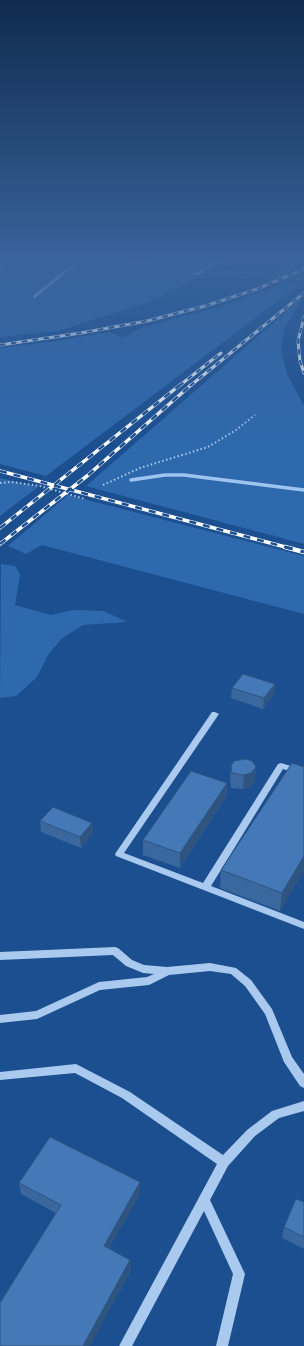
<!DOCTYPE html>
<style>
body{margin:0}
canvas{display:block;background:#1b4f8f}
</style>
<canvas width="304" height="1346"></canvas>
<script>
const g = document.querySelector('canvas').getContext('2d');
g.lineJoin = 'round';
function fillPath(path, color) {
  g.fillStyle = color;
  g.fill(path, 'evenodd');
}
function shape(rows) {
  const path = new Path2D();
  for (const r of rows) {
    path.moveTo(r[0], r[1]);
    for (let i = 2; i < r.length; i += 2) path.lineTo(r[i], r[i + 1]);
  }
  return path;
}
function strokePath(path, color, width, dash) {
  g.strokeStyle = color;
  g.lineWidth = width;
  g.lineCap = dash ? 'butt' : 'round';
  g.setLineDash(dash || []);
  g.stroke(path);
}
const green = shape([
 [0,258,236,258,151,301,58,331,0,337],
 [297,258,304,258,304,265,284,275,273,273],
 [288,281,303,282,46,476,0,464,0,348,57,341,109,332,123,338,143,327,223,306],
 [303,297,284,330,281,350,287,374,304,406,304,544,86,486],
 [0,478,38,487,0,516],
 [68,495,304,556,304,614,42,545,26,554,8,546],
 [1,564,15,566,20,575,15,605,51,615,73,610,104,611,127,622,83,625,61,639,48,655,37,677,16,696,0,698]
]);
const stream = shape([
 [131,480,165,475,184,475,304,490]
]);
const pathFar1 = shape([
 [157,265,188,267],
 [219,270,304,280]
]);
const path = shape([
 [0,483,12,482,40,486,85,499],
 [103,485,140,468,208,447,236,430,255,415]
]);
const minor = shape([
 [8,258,13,258,0,267,0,264,8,258],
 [50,258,78,258,76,259,50,258],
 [79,258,84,258,35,298,33,298,33,296,79,258],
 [109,258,121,258,151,264,149,265,109,258],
 [219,258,225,258,205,269,201,274,192,275,190,274,199,272,203,267,219,258],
 [212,712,215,712,219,714,124,853,203,883,278,764,281,763,304,770,304,776,283,769,211,886,304,922,304,929,116,856,115,854,212,712],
 [115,947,118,948,132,960,144,965,167,967,210,963,236,968,251,980,272,1009,292,1057,304,1074,304,1088,300,1086,284,1062,265,1014,245,986,231,974,210,971,169,975,149,985,100,990,37,1019,0,1023,0,1015,36,1011,99,982,147,977,154,974,143,973,126,966,113,955,0,960,0,952,115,947],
 [76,1064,130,1092,223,1155,247,1130,272,1111,304,1101,304,1111,279,1118,255,1136,228,1166,210,1200,245,1274,228,1346,216,1346,233,1274,204,1211,132,1346,119,1346,217,1164,122,1098,75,1073,0,1080,0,1072,76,1064]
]);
const railFar2 = shape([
 [304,317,298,341,300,361,304,373],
 [0,345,81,333,147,321,205,306,257,289,304,269],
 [179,386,221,353],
 [190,386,304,293]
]);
const railFar1 = shape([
 [0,471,289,548],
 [0,528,180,385],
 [0,544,87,476,191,385]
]);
const rail = shape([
 [285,547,304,552]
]);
const wall = shape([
 [275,684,274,694,263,709,231,698,232,688],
 [231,766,256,767,255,782,250,787,243,789,231,788,230,780],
 [304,767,280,911,220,888,221,870],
 [227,783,226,797,180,868,143,855,143,840],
 [40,821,92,823,93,833,81,848,41,832],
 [140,1182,140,1194,109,1248,131,1271,56,1213,21,1194,19,1183],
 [304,1202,304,1249,282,1238,284,1227]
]);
const shadedWall = shape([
 [275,684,274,694,263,709,264,698],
 [256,767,255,782,250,787,243,789,244,775],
 [227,783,226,797,180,868,180,853],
 [92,823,93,833,81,848,80,837],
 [304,856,304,871,280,911,282,893],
 [140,1182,140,1194,104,1257,104,1246],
 [130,1260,131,1271,90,1346,83,1346]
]);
const building = shape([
 [243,674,275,684,264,698,232,688,243,674],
 [245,759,252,761,256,767,251,773,244,775,232,773,231,766,234,761,245,759],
 [292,763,304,767,304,856,282,893,221,870,292,763],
 [191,771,227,783,180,853,143,840,191,771],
 [53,807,92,823,80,837,40,821,53,807],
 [50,1137,140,1182,104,1246,130,1260,83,1346,0,1346,0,1303,61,1205,19,1183,50,1137],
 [296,1199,304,1202,304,1237,284,1227,296,1199]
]);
fillPath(green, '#2e69ad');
strokePath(stream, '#9cc4f0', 3.5);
strokePath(pathFar1, '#a9c9ee', 1.5, [1, 2]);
strokePath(path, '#a9c9ee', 2, [1.5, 2.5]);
fillPath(minor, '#a9c9ee');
strokePath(railFar2, '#fff', 3);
strokePath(railFar1, '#fff', 3.5);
strokePath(rail, '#fff', 4.5);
strokePath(railFar2, '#1b4f8f', 2, [5.5]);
strokePath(railFar1, '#1b4f8f', 2.5, [7]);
strokePath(rail, '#1b4f8f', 3, [8]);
fillPath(wall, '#3a679d');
fillPath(shadedWall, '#305480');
fillPath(building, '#4478b7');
strokePath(building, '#305480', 1);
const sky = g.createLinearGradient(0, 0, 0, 447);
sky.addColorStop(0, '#0f2b4f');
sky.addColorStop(0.58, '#39639b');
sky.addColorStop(1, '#39639b00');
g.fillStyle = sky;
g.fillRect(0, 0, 304, 447);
</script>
